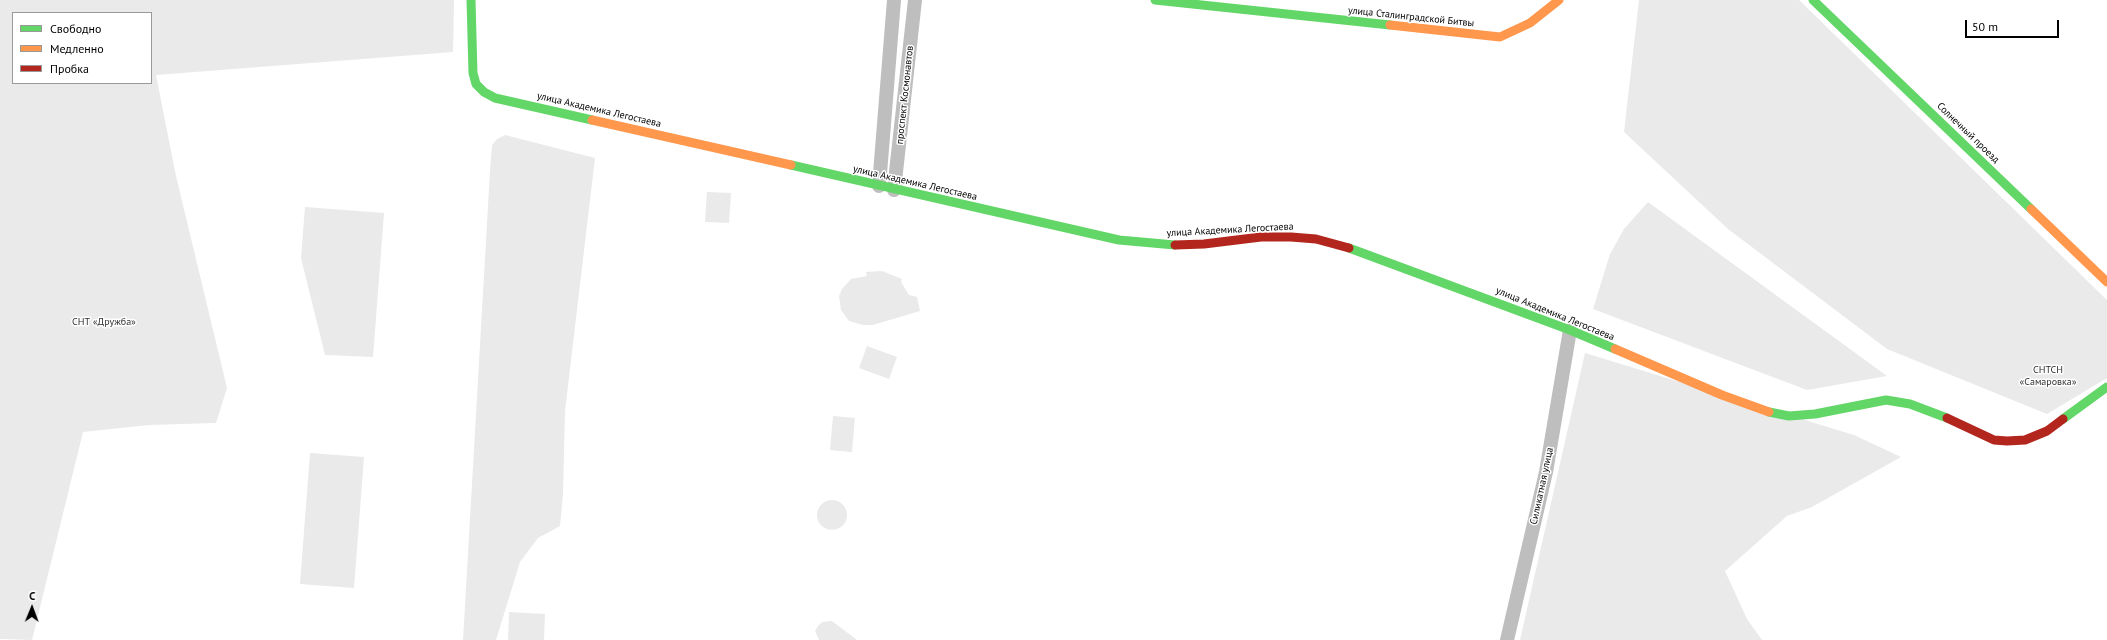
<!DOCTYPE html>
<meta charset="utf-8">
<style>
body{margin:0}
#map{position:relative;width:2107px;height:640px;overflow:hidden;background:#fff;font-family:"PT Sans",sans-serif}
canvas{display:block}
.legend{position:absolute;left:12px;top:12px;width:140px;height:72px;box-sizing:border-box;background:#fff;border:1px solid #999;margin:0;padding:5px 7px;list-style:none;font-size:12px;color:#000}
.legend li{display:flex;align-items:center;gap:8px;height:20px}
.legend b{width:20px;border:1px solid #999}
.north{position:absolute;left:12px;top:588px;width:40px;height:40px;-webkit-text-stroke:3px #fff;paint-order:stroke;rotate:1deg;font-size:11px;font-weight:700;line-height:16px;text-align:center;color:#000}
.north::after{content:'';display:block;margin:auto;width:14px;height:18px;background:#000;clip-path:polygon(50% 0,100% 100%,50% 72%,0 100%)}
.scale{position:absolute;left:1965px;top:20px;width:94px;height:18px;box-sizing:border-box;border:2px solid #000;border-top:0;padding-left:5px;font-size:12px;line-height:14px;white-space:nowrap;color:#000;-webkit-text-stroke:3px #fff;paint-order:stroke}
</style>
<div id="map">
<canvas width="2107" height="640"></canvas>
<ul class="legend">
<li><b style="height:5px;background:#63d668"></b>Свободно</li>
<li><b style="height:5px;background:#ff974d"></b>Медленно</li>
<li><b style="height:5px;background:#b3261e"></b>Пробка</li>
</ul>
<div class="north">С</div>
<div class="scale">50 m</div>
</div>
<script>
const g = document.querySelector('canvas').getContext('2d');
g.lineJoin = 'round';
function fillPath(path, color) {
  g.fillStyle = color;
  g.fill(path, 'evenodd');
}
function shape(rows) {
  const path = new Path2D();
  for (const r of rows) {
    if (r.length === 3) {
      path.moveTo(r[0] + r[2], r[1]);
      path.arc(r[0], r[1], r[2], 0, 2 * Math.PI);
      continue;
    }
    path.moveTo(r[0], r[1]);
    for (let i = 2; i < r.length; i += 2) path.lineTo(r[i], r[i + 1]);
  }
  return path;
}
function strokePath(path, color, width, dash) {
  g.strokeStyle = color;
  g.lineWidth = width;
  g.lineCap = dash ? 'butt' : 'round';
  g.setLineDash(dash || []);
  g.stroke(path);
}
function drawText(font, color, halo, rows, align = 'center') {
  g.font = font + ' "PT Sans",sans-serif';
  g.lineWidth = 3;
  g.setLineDash([]);
  g.textBaseline = 'middle';
  g.strokeStyle = halo;
  g.fillStyle = color;
  for (const [text, x, y, turn = 0] of rows) {
    g.save();
    g.translate(x, y);
    g.rotate((+turn || 0) * Math.PI / 180);
    g.textAlign = isNaN(turn) ? turn : align;
    if (halo) g.strokeText(text, 0, 0);
    g.fillText(text, 0, 0);
    g.restore();
  }
}
const green = shape([
 [0,0,454,0,453,52,156,75,176,176,227,388,216,423,149,425,83,432,32,640,0,639],
 [13,13,151,13,151,83,13,83],
 [1639,0,1799,0,2107,300,2107,378,2047,414,1887,349,1728,229,1624,132],
 [505,135,595,158,565,411,563,494,560,526,538,538,520,562,496,640,463,640,490,171,492,145,497,139],
 [707,192,731,193,729,223,705,222],
 [1648,202,1887,376,1807,390,1593,309,1610,254,1624,229],
 [305,207,384,213,373,357,325,355,301,258],
 [882,271,902,279,901,282,909,295,917,297,920,311,873,325,863,325,849,321,841,310,839,296,842,289,851,279,867,276,866,272],
 [867,346,897,357,889,379,859,368],
 [1585,353,1854,435,1901,457,1812,507,1787,516,1725,571,1747,619,1762,640,1520,640],
 [833,416,855,418,852,452,830,450],
 [310,453,364,457,354,588,300,584],
 [832,515,15],
 [509,612,545,614,544,640,508,640],
 [832,621,857,640,819,640,815,631,818,626,822,622]
]);
const street = shape([
 [879,186,894,0],
 [894,190,915,0],
 [1507,640,1546,472,1570,330]
]);
const fast = shape([
 [471,0,473,73,476,84,484,92,495,98,592,120],
 [1155,0,1390,25],
 [1813,0,2031,209],
 [791,165,1119,240,1175,245],
 [1349,248,1570,330,1615,349],
 [1769,412,1789,416,1815,414,1886,400,1910,404,1947,418],
 [2063,419,2107,387]
]);
const slow = shape([
 [1390,25,1500,37,1530,23,1559,0],
 [592,120,791,165],
 [2031,209,2107,282],
 [1615,349,1722,395,1769,412]
]);
const jam = shape([
 [1175,245,1204,244,1261,237,1291,237,1316,239,1349,248],
 [1947,418,1994,440,2007,441,2025,440,2047,431,2063,419]
]);
const streetNames = [
 ["улица Сталинградской Битвы",1411,17,6],
 ["проспект Космонавтов",905,95,-84],
 ["улица Академика Легостаева",599,110,13],
 ["Солнечный проезд",1968,133,44],
 ["улица Академика Легостаева",915,183,13],
 ["улица Академика Легостаева",1230,230,-3],
 ["улица Академика Легостаева",1555,314,22],
 ["Силикатная улица",1542,486,-78]
];
const parkNames = [
 ["СНТ «Дружба»",104,322],
 ["СНТСН",2048,370],
 ["«Самаровка»",2048,382]
];
fillPath(green, '#eaeaea');
strokePath(street, '#bebebe', 14);
strokePath(fast, '#63d668', 9);
strokePath(slow, '#ff974d', 9);
strokePath(jam, '#b3261e', 9);
drawText('10px', '#000', '#fff', streetNames);
drawText('10px', '#303030', '#fff', parkNames);
</script>
